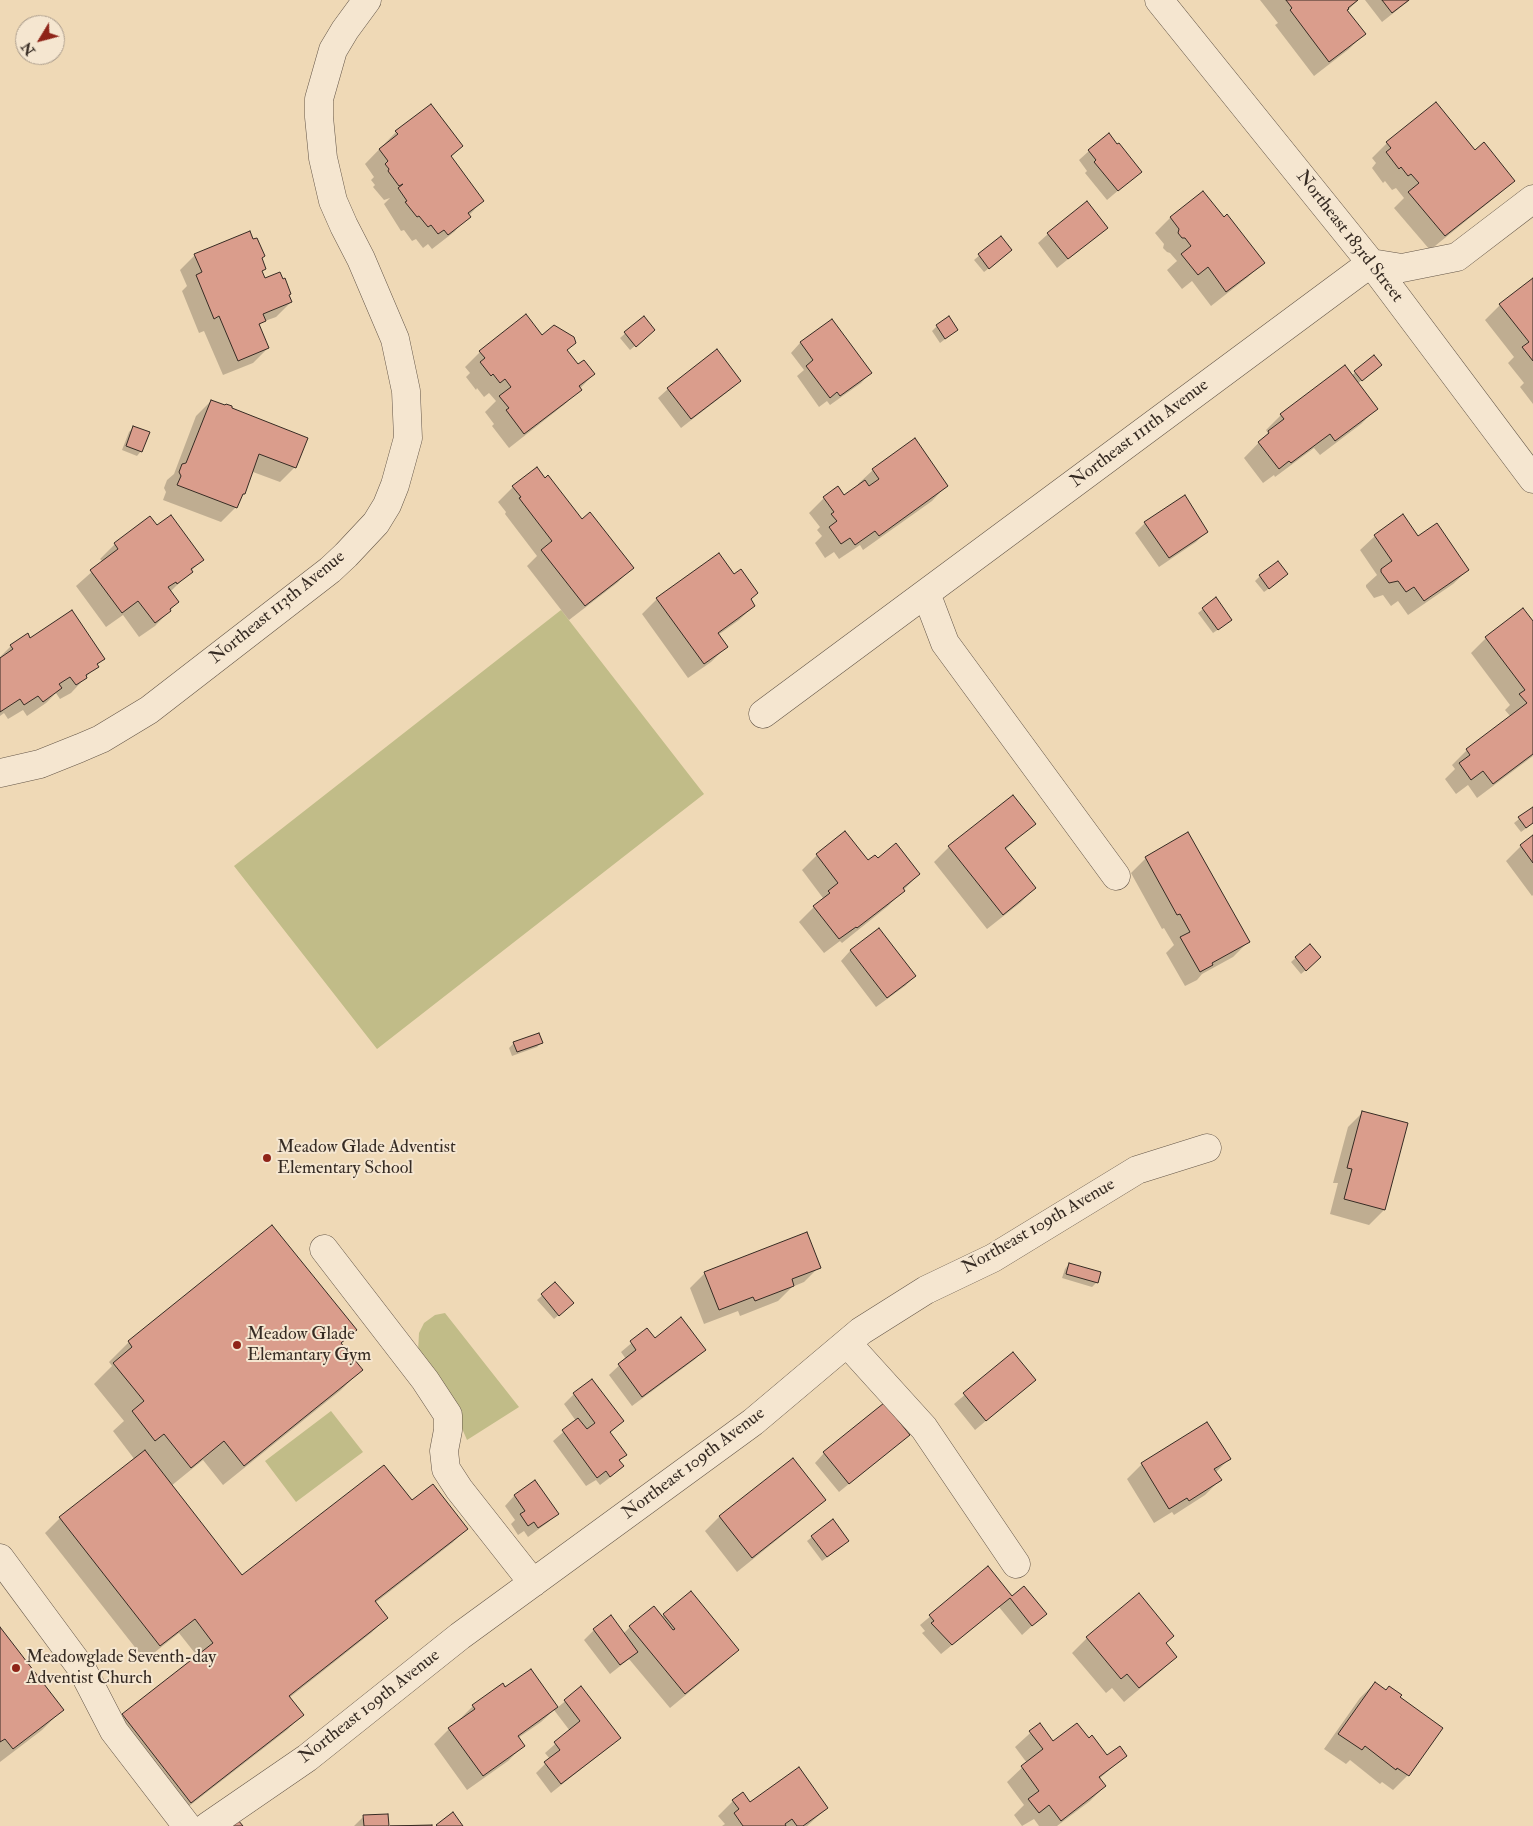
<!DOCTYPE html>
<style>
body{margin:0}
#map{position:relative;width:1533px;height:1826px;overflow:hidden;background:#efd9b6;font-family:"IM FELL Double Pica",serif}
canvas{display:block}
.north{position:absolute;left:15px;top:15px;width:50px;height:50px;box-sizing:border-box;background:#f5e6d0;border:1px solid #a99b8b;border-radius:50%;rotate:233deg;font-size:14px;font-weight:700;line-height:20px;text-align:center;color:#362b23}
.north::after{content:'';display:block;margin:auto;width:18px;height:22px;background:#8f2418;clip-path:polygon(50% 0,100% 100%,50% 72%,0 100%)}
</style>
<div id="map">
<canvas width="1533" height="1826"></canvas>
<div class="north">N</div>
</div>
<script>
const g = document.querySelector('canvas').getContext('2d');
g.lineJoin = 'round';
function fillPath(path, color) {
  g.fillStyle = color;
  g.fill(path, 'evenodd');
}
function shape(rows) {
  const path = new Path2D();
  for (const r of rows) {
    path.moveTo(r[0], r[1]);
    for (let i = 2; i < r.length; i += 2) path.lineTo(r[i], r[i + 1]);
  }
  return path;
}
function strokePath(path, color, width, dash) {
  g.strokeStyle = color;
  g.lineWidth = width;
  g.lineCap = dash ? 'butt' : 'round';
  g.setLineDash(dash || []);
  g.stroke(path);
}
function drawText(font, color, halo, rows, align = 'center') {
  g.font = font + ' "IM FELL Double Pica",serif';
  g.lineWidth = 4;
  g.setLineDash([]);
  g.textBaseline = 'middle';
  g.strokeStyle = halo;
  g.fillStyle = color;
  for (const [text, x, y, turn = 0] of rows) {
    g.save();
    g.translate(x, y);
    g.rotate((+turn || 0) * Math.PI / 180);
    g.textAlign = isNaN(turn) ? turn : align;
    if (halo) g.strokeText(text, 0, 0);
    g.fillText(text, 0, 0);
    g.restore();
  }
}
const green = shape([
 [561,610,704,794,377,1049,234,866],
 [445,1313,519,1407,467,1440,455,1412,418,1352,419,1333,424,1323,435,1315],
 [331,1411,363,1452,296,1502,265,1461]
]);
const shadow = shape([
 [1260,0,1358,0,1347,11,1364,34,1349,49,1314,76,1275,25,1278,23],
 [1365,0,1410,0,1382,22],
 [1436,104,1474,152,1513,180,1498,195,1430,250,1394,208,1404,198,1396,188,1392,190,1385,181,1383,183,1372,168,1376,163,1372,158,1387,143],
 [396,132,462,146,450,158,483,200,454,232,432,249,428,244,423,248,416,239,412,241,404,230,401,231,384,204,390,198,384,200,373,187,375,185,371,180,374,177,365,164],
 [1089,151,1140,172,1107,200,1085,173,1087,171,1079,160],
 [1203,193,1223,219,1263,262,1248,277,1211,306,1192,281,1182,289,1167,270,1177,261,1170,253,1167,252,1163,248,1164,244,1155,233,1170,218],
 [1106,228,1096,237,1057,268,1038,243,1048,234],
 [1001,237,1006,255,984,272,974,260],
 [195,255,261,259,264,269,261,272,264,280,288,296,291,302,276,317,262,322,259,326,268,348,253,363,223,375,204,331,199,333,182,291,187,286,180,270],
 [1533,279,1533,404,1520,387,1524,383,1508,363,1514,357,1485,320,1500,305],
 [643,318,649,334,630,350,620,338],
 [831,320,870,373,861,383,830,405,827,401,819,407,797,376,804,370,791,353,800,343],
 [937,326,957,330,940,343,932,331],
 [541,337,574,343,566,351,577,366,594,374,565,404,509,448,492,426,494,424,485,412,496,401,489,393,484,397,477,388,476,390,466,377,470,373,465,367,480,352],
 [1374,357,1376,370,1357,384,1376,409,1361,424,1320,455,1314,448,1275,477,1274,475,1263,483,1244,458,1268,433,1266,430,1281,415,1351,376],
 [740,381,730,390,681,428,658,398,668,389],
 [211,401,295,467,280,482,253,472,244,494,240,498,236,507,221,522,163,500,166,492,164,488,167,480,174,474,196,416],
 [134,427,141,451,137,456,122,450,129,432],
 [873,470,946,486,932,501,863,550,860,545,839,559,834,552,825,558,815,543,822,536,817,530,820,527,809,513,824,498,844,496,858,486,858,484],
 [513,487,582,521,632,568,617,583,569,620,527,566,537,556,505,514,506,512,498,502],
 [1184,497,1206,532,1196,542,1159,567,1135,533,1145,523],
 [157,527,202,560,170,592,178,602,155,626,139,637,123,615,106,627,76,586,103,562,100,559,115,544],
 [1375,536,1418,538,1468,570,1453,584,1408,615,1398,601,1391,606,1383,595,1374,598,1366,587,1366,585,1377,575,1360,550],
 [718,555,754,606,739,620,718,635,726,647,711,662,688,678,642,614,657,599],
 [1260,576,1282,579,1264,592,1255,581],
 [1216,599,1226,624,1213,633,1198,613],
 [1533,623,1533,756,1477,798,1468,785,1456,794,1445,779,1455,769,1452,765,1467,750,1511,717,1505,710,1510,705,1471,653,1486,638],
 [30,640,103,659,71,693,60,699,56,693,46,703,27,716,23,710,8,719,4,713,0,716,0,657,11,646],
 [1533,808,1533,823,1521,832,1514,823],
 [1034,824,1005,850,1035,888,1020,903,987,929,934,862,949,847],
 [845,833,868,862,877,859,919,874,888,906,842,943,840,941,824,953,799,922,823,898,802,870,817,855],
 [1533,837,1533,895,1532,896,1506,861,1521,846],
 [1146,858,1248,942,1233,957,1202,974,1197,980,1185,986,1166,953,1174,945,1164,928,1162,929,1131,873],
 [879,929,915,976,905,986,876,1007,841,961,850,951],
 [1310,945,1315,962,1301,974,1291,962],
 [514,1043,541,1043,537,1047,512,1056,509,1048],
 [1363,1112,1384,1210,1369,1225,1330,1214,1338,1183,1333,1183,1348,1127],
 [272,1227,355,1330,340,1344,361,1370,341,1390,223,1485,203,1460,171,1486,242,1577,412,1502,467,1529,452,1543,375,1603,386,1618,371,1633,289,1698,302,1715,287,1730,175,1817,108,1730,123,1715,198,1657,179,1633,145,1660,45,1533,60,1518,135,1460,113,1431,124,1421,94,1384,112,1366,109,1362,129,1342],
 [1069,1264,1097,1282,1092,1287,1062,1278,1065,1269],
 [819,1267,804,1282,792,1287,778,1301,740,1316,738,1311,704,1324,690,1288,705,1273],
 [555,1284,567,1308,554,1319,537,1300],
 [647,1330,654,1339,704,1350,694,1360,632,1406,609,1375,626,1359,621,1352],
 [1013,1354,1035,1380,975,1430,954,1404],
 [592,1381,622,1421,609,1434,625,1455,618,1462,622,1466,612,1476,600,1485,596,1480,586,1486,553,1441,576,1421,564,1404,574,1394],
 [898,1444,839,1492,815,1463,824,1453],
 [1229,1459,1215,1473,1220,1480,1205,1495,1174,1515,1172,1512,1154,1523,1127,1479,1142,1464],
 [535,1482,557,1514,547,1523,528,1537,524,1531,518,1535,511,1524,515,1520,505,1506,514,1496],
 [824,1500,809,1514,737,1572,705,1531,720,1516],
 [812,1537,843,1546,822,1561,807,1541],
 [988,1568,1012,1598,1045,1614,1022,1635,999,1607,941,1654,922,1633,925,1631,920,1625],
 [691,1593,737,1650,722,1665,670,1708,629,1659,610,1674,584,1640,594,1630,623,1634,630,1627,661,1617],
 [0,1629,62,1710,42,1730,0,1762],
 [1087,1638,1165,1644,1176,1657,1161,1671,1124,1702,1112,1688,1106,1693,1072,1653],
 [530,1670,557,1708,581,1688,619,1737,609,1747,551,1793,536,1773,550,1759,545,1753,570,1731,554,1710,541,1722,518,1738,523,1746,508,1761,467,1790,434,1744,449,1729,459,1722,458,1721,473,1706,502,1685,504,1689],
 [1375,1683,1442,1728,1408,1775,1393,1790,1382,1782,1380,1784,1350,1760,1346,1764,1324,1749,1360,1698],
 [1039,1725,1053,1743,1107,1757,1125,1756,1099,1779,1105,1786,1090,1801,1057,1826,1039,1826,1034,1819,1022,1826,1014,1815,1024,1805,1007,1782,1027,1763,1015,1747],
 [733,1801,750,1804,827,1808,807,1826,722,1826,725,1824,718,1816],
 [364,1816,388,1826,354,1826]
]);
const building = shape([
 [1286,0,1358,0,1348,8,1349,9,1347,10,1366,34,1329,62,1290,10,1292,8,1286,0],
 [1382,0,1409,0,1392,13,1382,0],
 [1436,102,1475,150,1484,142,1515,181,1445,236,1408,192,1419,183,1411,174,1408,176,1401,167,1399,169,1386,152,1391,148,1386,142,1436,102],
 [431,104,463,146,451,156,484,201,468,213,471,217,448,235,444,230,438,234,431,225,428,227,419,216,417,217,405,202,407,201,398,188,403,184,399,186,388,171,389,169,385,164,388,161,379,149,398,134,395,131,431,104],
 [1109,133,1117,144,1119,143,1142,172,1118,191,1094,162,1096,160,1088,150,1109,133],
 [1203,191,1224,217,1227,214,1265,263,1226,292,1208,267,1198,275,1181,254,1191,246,1185,238,1182,238,1178,233,1179,229,1170,217,1203,191],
 [1087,201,1108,228,1068,259,1047,233,1087,201],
 [250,231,253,239,257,238,265,256,262,258,266,269,262,271,265,278,280,272,283,279,285,278,291,294,289,295,292,302,263,314,266,321,259,324,269,348,238,361,219,316,214,319,196,275,202,272,194,254,250,231],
 [1001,236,1012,250,989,269,978,254,1001,236],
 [1533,278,1533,361,1522,347,1529,342,1499,304,1533,278],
 [526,314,542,335,554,325,574,337,576,343,567,350,578,364,584,360,595,374,579,386,582,390,524,434,506,410,509,408,499,396,511,387,505,379,500,383,493,374,491,376,480,362,485,358,479,351,526,314],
 [644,316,655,330,636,347,624,332,644,316],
 [949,316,958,330,945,339,936,325,949,316],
 [832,319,872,373,840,396,837,392,830,398,806,366,813,360,800,342,832,319],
 [717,349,741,381,691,419,667,388,717,349],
 [1374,355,1382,365,1362,381,1354,371,1374,355],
 [1345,365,1378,409,1335,441,1330,434,1291,463,1289,461,1279,469,1258,442,1269,433,1268,431,1284,419,1280,414,1345,365],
 [211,400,225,405,226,404,232,406,232,408,308,438,296,468,259,454,245,494,243,494,237,508,177,485,181,476,179,472,182,464,186,463,211,400],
 [133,426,150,432,142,452,126,446,133,426],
 [915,438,948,486,879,536,875,531,855,545,850,538,841,544,829,527,837,521,831,514,834,512,823,497,838,486,844,495,865,480,869,486,879,479,872,469,915,438],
 [537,467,545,478,548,475,582,519,590,512,634,568,585,606,541,550,552,541,519,498,521,497,512,486,537,467],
 [1185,495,1208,532,1169,558,1144,522,1185,495],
 [1403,514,1418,536,1437,523,1469,570,1424,601,1414,587,1406,592,1398,581,1389,583,1381,572,1381,569,1392,561,1374,535,1403,514],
 [171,515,204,560,191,569,193,572,177,584,176,582,168,587,179,602,170,609,171,611,155,623,138,601,122,613,90,570,118,549,114,543,150,516,157,525,171,515],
 [719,553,734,574,741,569,758,593,751,599,755,606,718,633,728,647,704,664,656,598,719,553],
 [1278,561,1288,574,1269,589,1259,575,1278,561],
 [1216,597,1232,620,1218,630,1202,608,1216,597],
 [1523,608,1533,621,1533,754,1493,784,1483,771,1471,780,1459,763,1470,755,1466,749,1527,703,1519,694,1525,690,1485,637,1523,608],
 [72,610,105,659,97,664,99,667,86,675,87,678,76,685,70,677,59,684,62,688,43,702,38,696,24,705,20,699,0,712,0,658,13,649,10,645,28,633,30,638,72,610],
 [1013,795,1036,824,1005,848,1036,888,1003,915,948,846,1013,795],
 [1533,807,1533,823,1526,828,1518,817,1533,807],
 [845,831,868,860,875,855,878,858,896,843,920,874,903,888,905,891,857,928,856,927,839,939,813,906,830,893,828,891,838,883,816,854,845,831],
 [1188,832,1250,942,1212,963,1213,965,1200,972,1180,937,1190,932,1180,914,1177,915,1145,857,1188,832],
 [1533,835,1533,863,1520,845,1533,835],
 [879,928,916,976,887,998,850,950,879,928],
 [1310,944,1321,957,1306,971,1295,957,1310,944],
 [539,1033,543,1043,517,1052,513,1042,539,1033],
 [1362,1111,1408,1123,1385,1210,1344,1199,1352,1169,1347,1168,1362,1111],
 [272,1225,357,1330,341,1343,363,1370,244,1466,224,1441,191,1468,164,1434,155,1441,132,1411,144,1401,113,1363,132,1347,128,1341,272,1225],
 [807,1232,821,1268,792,1279,794,1286,755,1301,753,1297,719,1310,704,1272,807,1232],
 [1069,1263,1101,1272,1098,1283,1066,1274,1069,1263],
 [555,1282,574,1303,559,1316,541,1294,555,1282],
 [681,1317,706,1350,642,1397,618,1364,636,1350,630,1341,647,1328,655,1338,681,1317],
 [1013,1352,1036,1380,986,1421,963,1393,1013,1352],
 [592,1379,624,1421,610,1432,627,1455,619,1460,624,1466,610,1477,606,1471,597,1478,562,1430,578,1418,587,1429,595,1423,573,1393,592,1379],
 [884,1403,910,1435,849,1484,823,1452,884,1403],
 [1207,1422,1231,1459,1214,1469,1222,1480,1189,1501,1187,1498,1169,1509,1141,1463,1207,1422],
 [145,1450,242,1575,384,1465,412,1500,433,1484,468,1529,375,1601,388,1618,289,1696,304,1715,191,1803,122,1714,213,1643,195,1619,160,1646,59,1517,145,1450],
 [793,1458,826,1500,752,1558,719,1516,793,1458],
 [535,1480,559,1514,538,1528,534,1522,528,1526,520,1514,525,1511,514,1495,535,1480],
 [833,1519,849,1541,827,1557,811,1536,833,1519],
 [988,1566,1012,1596,1024,1586,1047,1614,1032,1626,1010,1598,952,1645,931,1623,934,1621,929,1615,988,1566],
 [691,1591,739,1650,685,1694,629,1626,654,1606,673,1630,675,1629,663,1614,691,1591],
 [1139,1593,1174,1636,1166,1643,1177,1657,1139,1688,1127,1674,1121,1679,1086,1637,1139,1593],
 [611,1615,638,1652,620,1665,593,1629,611,1615],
 [0,1627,64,1710,13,1749,5,1739,0,1742,0,1627],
 [531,1669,558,1707,518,1736,525,1746,483,1776,448,1728,475,1709,472,1705,503,1683,505,1687,531,1669],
 [1375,1682,1386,1690,1389,1686,1402,1695,1400,1697,1443,1728,1409,1776,1397,1768,1396,1770,1365,1746,1362,1750,1338,1734,1375,1682],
 [581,1686,621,1738,561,1784,544,1762,560,1750,554,1742,580,1721,564,1700,581,1686],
 [1040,1723,1053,1741,1077,1723,1089,1738,1092,1735,1107,1755,1120,1746,1127,1756,1099,1777,1106,1786,1061,1821,1049,1805,1039,1813,1028,1799,1039,1791,1021,1766,1043,1749,1029,1731,1040,1723],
 [799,1767,828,1808,803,1826,797,1826,792,1819,785,1824,786,1826,743,1826,734,1813,739,1809,732,1800,743,1792,750,1802,799,1767],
 [453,1812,463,1826,437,1826,436,1825,453,1812],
 [388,1814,389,1826,364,1826,363,1815,388,1814],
 [238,1820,243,1826,231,1826,238,1820],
 [432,1825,432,1826,390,1826,432,1825]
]);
const minor = shape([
 [1159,0,1371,263,1533,479],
 [926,593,945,643,1116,876],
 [763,714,1371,263,1402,268,1457,257,1533,199],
 [0,773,40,764,80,748,101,739,149,710,330,570,346,555,376,523,387,505,395,485,408,438,406,391,395,339,361,259,344,226,333,201,323,158,319,117,319,99,333,50,345,30,367,0],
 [324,1249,425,1380,448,1415,448,1430,444,1451,446,1469,459,1489,533,1583],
 [847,1343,924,1428,1016,1564],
 [0,1558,82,1669,114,1731,187,1826],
 [208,1826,307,1758,460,1636,753,1422,861,1331,926,1290,993,1258,1137,1170,1207,1148]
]);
const markers = [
 [267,1158,5,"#8f2418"],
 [237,1345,5,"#8f2418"],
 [16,1668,5,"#8f2418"]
];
const streetNames = [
 ["Northeast 183rd Street",1349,237,52],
 ["Northeast 111th Avenue",1140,434,-37],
 ["Northeast 113th Avenue",278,608,-39],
 ["Northeast 109th Avenue",1039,1227,-30],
 ["Northeast 109th Avenue",694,1464,-37],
 ["Northeast 109th Avenue",370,1707,-38]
];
const poiNames = [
 ["Meadow Glade Adventist",277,1148],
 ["Elementary School",277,1169],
 ["Meadow Glade",247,1335],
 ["Elemantary Gym",247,1356],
 ["Meadowglade Seventh-day",26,1658],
 ["Adventist Church",26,1679]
];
fillPath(green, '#c1bc88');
fillPath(shadow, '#0003');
fillPath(building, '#da9d8c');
strokePath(building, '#362b23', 1);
strokePath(minor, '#645648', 29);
strokePath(minor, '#f5e6d0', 28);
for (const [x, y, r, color] of markers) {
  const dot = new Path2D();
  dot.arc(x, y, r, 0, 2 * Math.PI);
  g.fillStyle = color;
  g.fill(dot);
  strokePath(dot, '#f5e6d0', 2);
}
drawText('18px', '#362b23', '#f5e6d0', streetNames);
drawText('18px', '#362b23', '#f5e6d0', poiNames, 'left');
</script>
